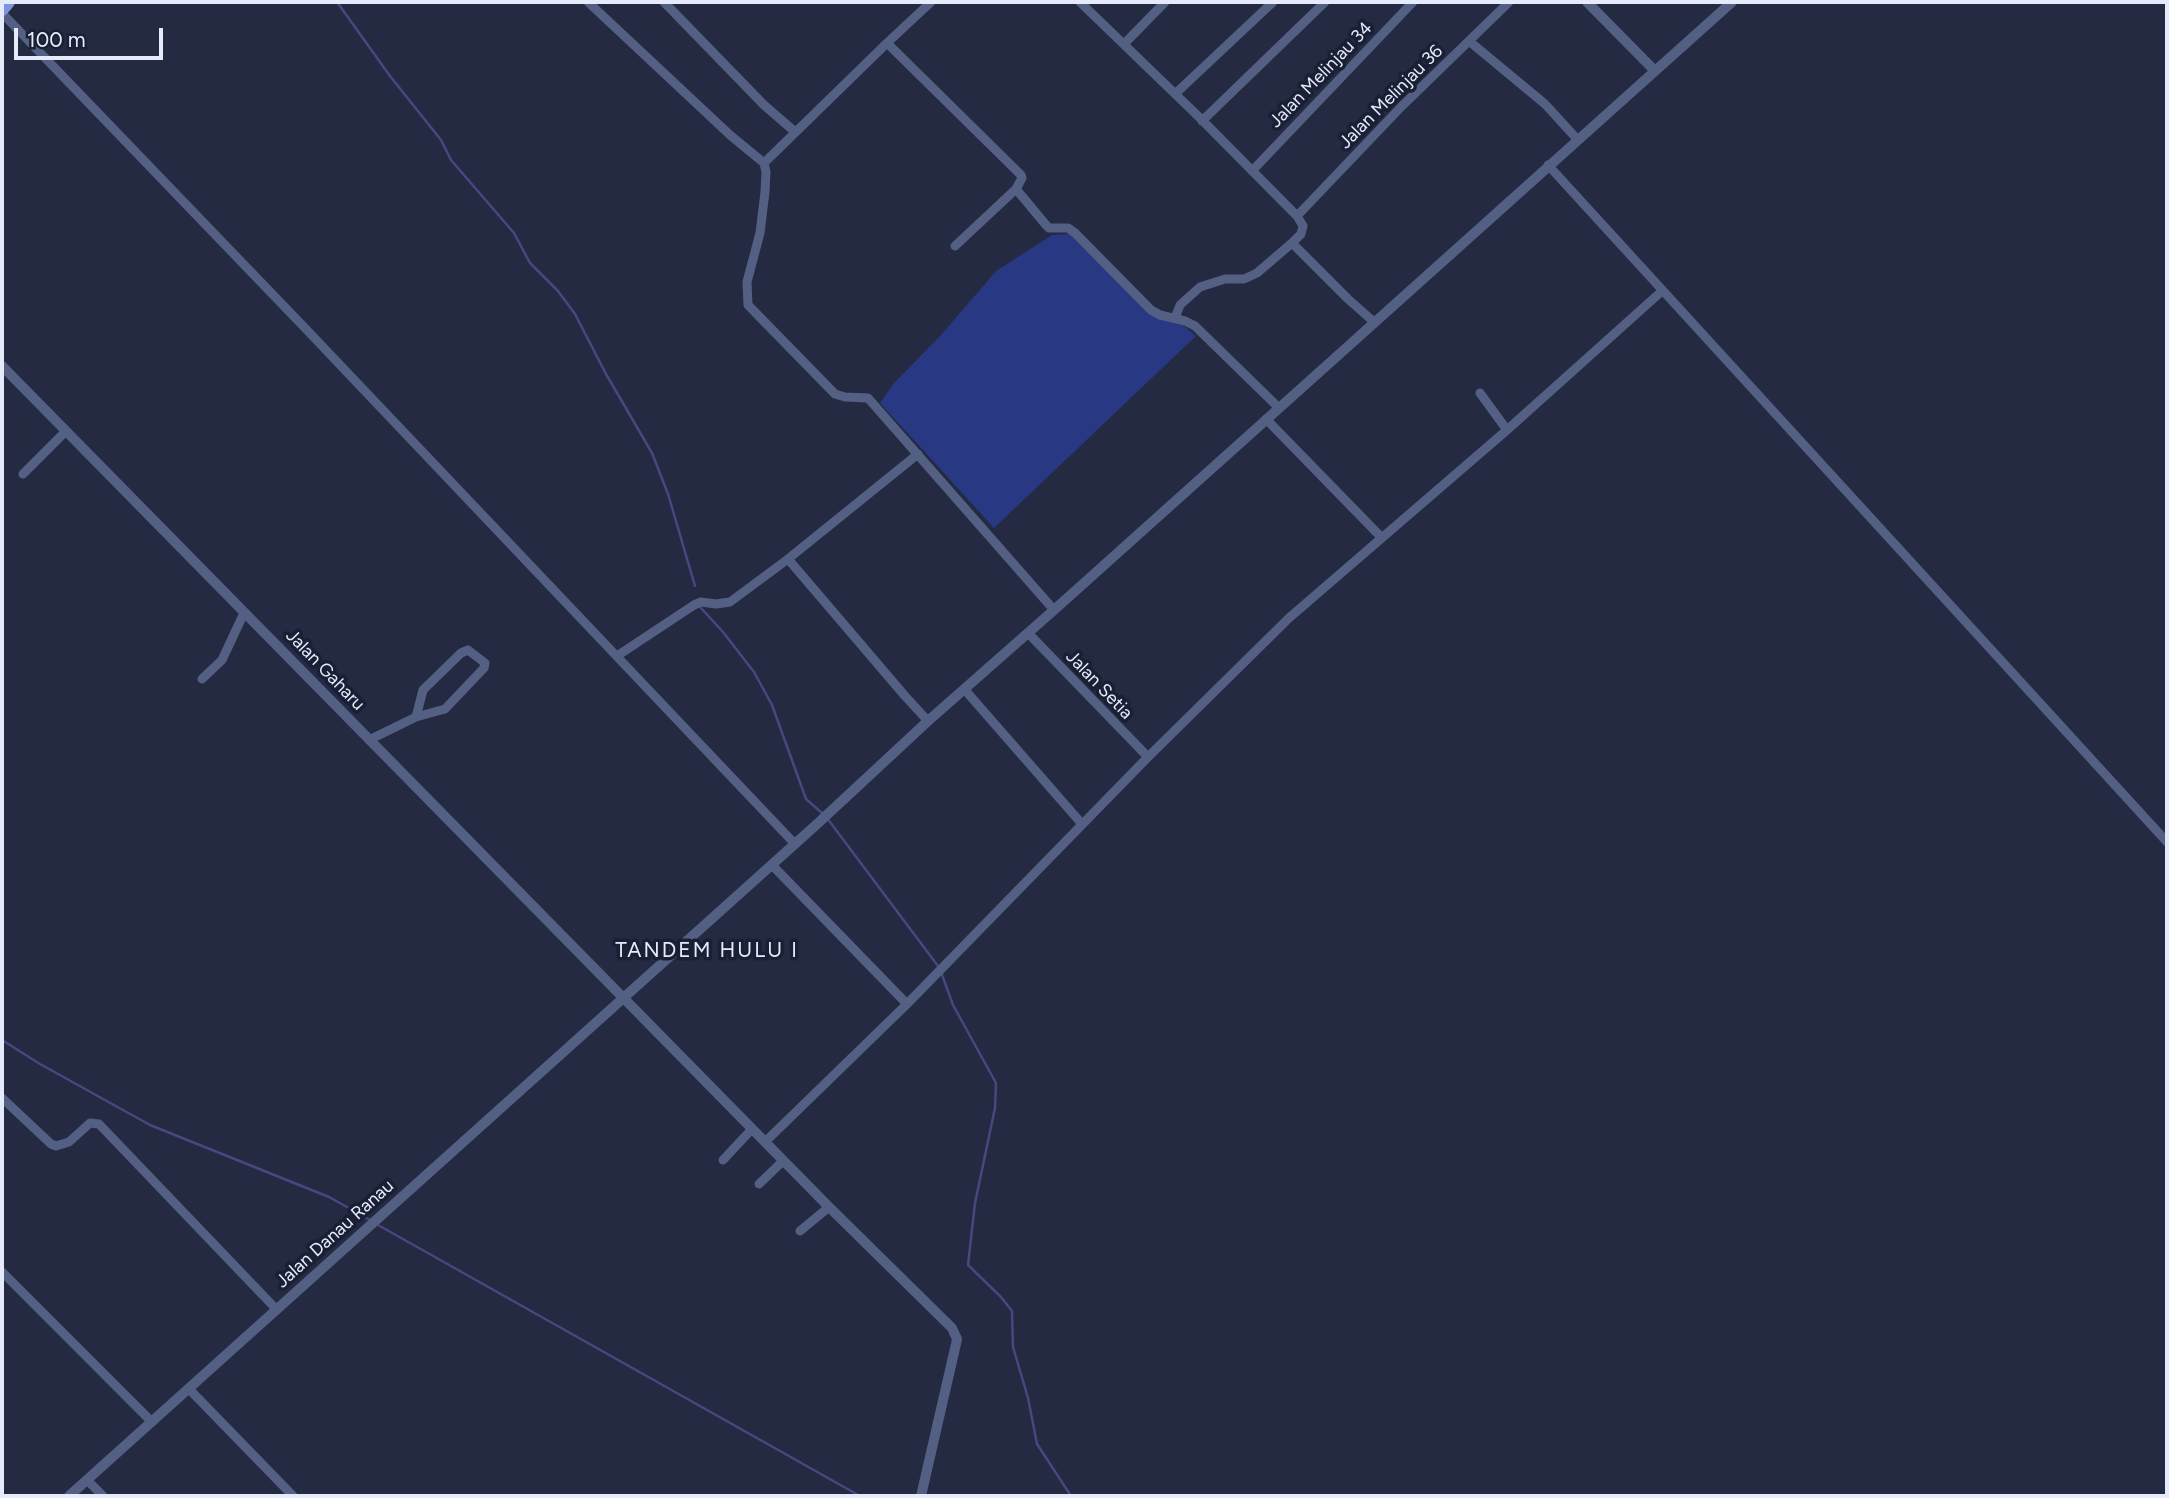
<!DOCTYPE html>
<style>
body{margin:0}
#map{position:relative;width:2169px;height:1498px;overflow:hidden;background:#232a41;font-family:Figtree,sans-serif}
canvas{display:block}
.frame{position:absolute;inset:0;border:4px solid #e5ebfa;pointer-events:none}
.scale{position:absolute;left:14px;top:28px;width:149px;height:32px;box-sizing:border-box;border:4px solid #e5ebfa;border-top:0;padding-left:9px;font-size:21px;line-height:24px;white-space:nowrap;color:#e5ebfa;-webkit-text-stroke:5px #192036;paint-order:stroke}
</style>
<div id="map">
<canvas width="2169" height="1498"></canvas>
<div class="frame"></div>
<div class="scale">100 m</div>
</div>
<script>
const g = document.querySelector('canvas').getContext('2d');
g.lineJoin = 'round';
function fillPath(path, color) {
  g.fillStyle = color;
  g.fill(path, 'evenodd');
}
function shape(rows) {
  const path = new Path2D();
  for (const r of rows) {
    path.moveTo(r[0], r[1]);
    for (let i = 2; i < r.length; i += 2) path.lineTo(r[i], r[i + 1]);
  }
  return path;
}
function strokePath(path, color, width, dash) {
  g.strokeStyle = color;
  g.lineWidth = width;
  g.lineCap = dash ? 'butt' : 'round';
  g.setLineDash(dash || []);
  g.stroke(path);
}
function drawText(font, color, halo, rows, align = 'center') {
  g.font = font + ' Figtree,sans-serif';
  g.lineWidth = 7;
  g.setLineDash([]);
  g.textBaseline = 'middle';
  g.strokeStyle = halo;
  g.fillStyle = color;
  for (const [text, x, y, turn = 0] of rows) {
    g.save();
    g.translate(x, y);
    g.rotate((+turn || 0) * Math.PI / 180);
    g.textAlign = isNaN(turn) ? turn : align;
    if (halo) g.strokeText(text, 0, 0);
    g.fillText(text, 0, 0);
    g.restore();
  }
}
const green = shape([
 [1069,234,1155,316,1184,326,1196,336,994,528,880,403,894,383,941,335,996,271,1052,235]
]);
const stream = shape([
 [337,2,390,76,441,140,451,160,514,233,530,263,558,291,575,314,606,374,652,453,668,494,695,586],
 [701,608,723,632,754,672,772,705,806,799,822,813],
 [827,818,938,966],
 [941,972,953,1005,996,1083,995,1108,975,1203,968,1265,1001,1297,1012,1311,1013,1347,1028,1398,1037,1444,1071,1496],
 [2,1040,40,1064,150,1125,329,1197,372,1221],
 [378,1225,860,1496]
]);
const minor = shape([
 [588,2,730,135,764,163,766,172,765,192,760,233,747,282,748,305,835,394,845,397,868,398,1054,610],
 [664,2,764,105,794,131],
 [1080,2,1199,117,1297,216,1303,226,1301,234,1292,243,1257,273,1244,279,1225,279,1200,287,1180,305,1175,318],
 [2,13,305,328,795,844],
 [1469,41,1545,104,1577,139],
 [887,43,931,2],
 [1125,43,1165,2],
 [1175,94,1273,2],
 [1202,121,1325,2],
 [764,163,887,43,1021,175,1022,178,1016,189,955,246],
 [1548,165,2167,842],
 [1252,171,1413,2],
 [1016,189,1046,225,1049,228,1068,228,1075,233,1151,310,1160,315,1185,321,1195,326,1278,407],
 [1297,216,1401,107,1509,2],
 [1292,243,1348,299,1374,322],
 [1480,393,1507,430],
 [1266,419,1382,538],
 [23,474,66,431],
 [788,559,905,696,928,721],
 [1028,633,1148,757],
 [617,656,694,605,701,602,716,604,730,602,788,559,918,454],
 [202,679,222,660,244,613],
 [965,690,1082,824],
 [369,740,416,717,445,709,484,668,485,663,468,650,461,653,423,690,416,717],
 [772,865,907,1004],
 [2,1098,51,1144,56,1146,69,1142,90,1123,99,1124,277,1310],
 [765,1142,907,1004,1148,757,1289,618,1507,430,1662,291],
 [723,1160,752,1129],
 [759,1184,783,1161],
 [800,1231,829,1207],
 [2,1272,152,1422],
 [189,1389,293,1496],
 [87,1480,103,1496]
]);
const tertiary = shape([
 [1587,2,1655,71],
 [2,366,829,1207,952,1328,957,1339,956,1344,921,1496],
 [69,1496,816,825,928,721,1054,610,1732,2]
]);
const primary = shape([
 [2,9,8,2]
]);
const streetNames = [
 ["Jalan Melinjau 34",1321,75,-46],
 ["Jalan Melinjau 36",1391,97,-45],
 ["Jalan Gaharu",325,670,46],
 ["Jalan Setia",1099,685,46],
 ["Jalan Danau Ranau",335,1234,-42]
];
const quarterNames = [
 ["TANDEM HULU I",707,951]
];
fillPath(green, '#283882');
strokePath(stream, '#4a4680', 2.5);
strokePath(minor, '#546083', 9);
strokePath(tertiary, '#546083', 10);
strokePath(primary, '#7d93db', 14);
drawText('18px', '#e5ebfa', '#192036', streetNames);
g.letterSpacing = '2px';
drawText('21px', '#e5ebfa', '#192036', quarterNames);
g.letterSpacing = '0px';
</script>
